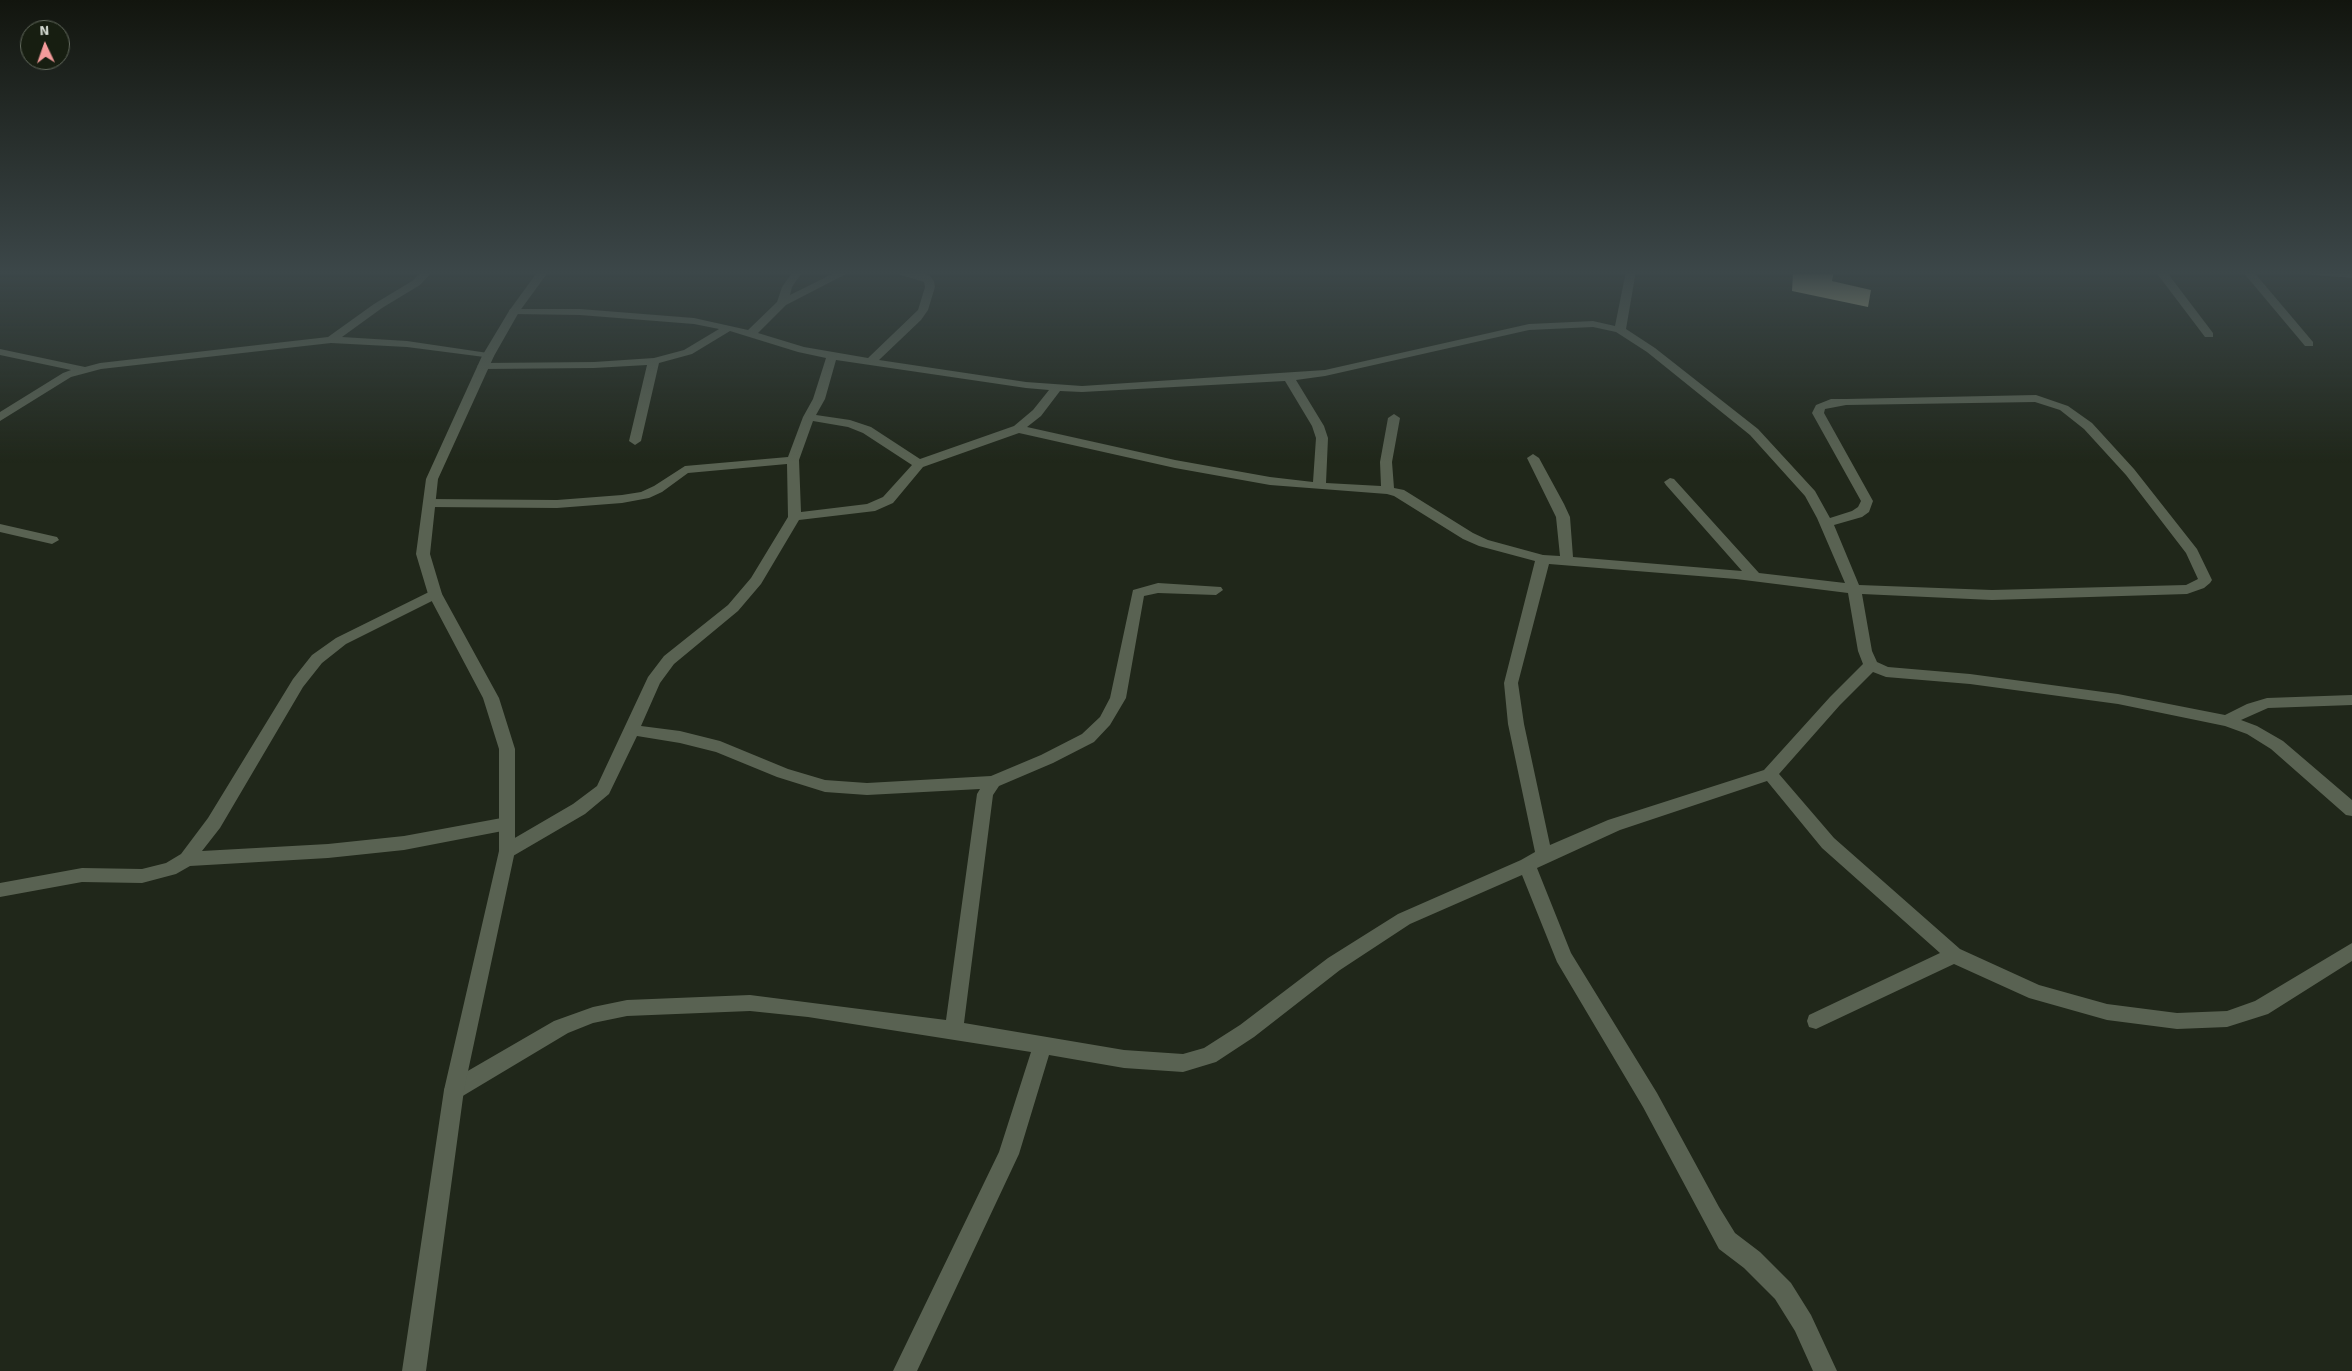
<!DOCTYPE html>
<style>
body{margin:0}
#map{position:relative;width:2352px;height:1371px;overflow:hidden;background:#20271a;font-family:Signika,sans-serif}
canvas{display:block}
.north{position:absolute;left:20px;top:20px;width:50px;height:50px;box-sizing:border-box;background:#171e11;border:1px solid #636a5e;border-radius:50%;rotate:357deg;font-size:14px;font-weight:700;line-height:20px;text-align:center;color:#d5dbd2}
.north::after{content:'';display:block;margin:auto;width:18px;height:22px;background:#f59b9b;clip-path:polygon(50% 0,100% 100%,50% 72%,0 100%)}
</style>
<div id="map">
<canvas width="2352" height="1371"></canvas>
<div class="north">N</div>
</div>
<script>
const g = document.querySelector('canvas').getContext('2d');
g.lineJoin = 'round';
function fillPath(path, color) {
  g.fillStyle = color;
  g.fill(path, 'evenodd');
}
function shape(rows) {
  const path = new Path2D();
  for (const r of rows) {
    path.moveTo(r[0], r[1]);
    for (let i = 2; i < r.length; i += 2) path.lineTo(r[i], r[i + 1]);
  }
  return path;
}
const building = shape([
 [1793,271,1834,271,1832,281,1871,290,1868,307,1792,291]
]);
const minor = shape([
 [422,271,433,271,420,285,382,308,342,337,407,341,488,353,494,356,492,358,407,347,331,343,101,369,71,377,0,421,0,412,63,373,71,370,0,355,0,349,85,367,100,363,328,337,374,304,412,281,422,271],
 [793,271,803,271,792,287,790,295,838,271,852,271,786,305,758,333,804,347,868,358,918,310,925,287,924,282,888,271,912,271,929,275,934,281,935,287,928,310,921,320,879,360,1026,382,1082,386,1325,370,1529,324,1593,321,1615,326,1626,271,1636,271,1626,329,1655,348,1758,429,1815,491,1830,518,1852,511,1858,507,1861,501,1812,413,1816,405,1831,399,1846,399,2036,395,2068,406,2092,423,2134,469,2197,549,2212,580,2210,583,2204,588,2187,594,1992,600,1862,594,1872,651,1877,662,1888,667,1970,674,2118,694,2225,715,2247,704,2267,698,2352,695,2352,705,2268,708,2241,720,2257,726,2283,741,2352,800,2352,816,2346,815,2271,749,2247,734,2225,726,2118,704,1970,684,1886,677,1873,672,1840,705,1779,774,1834,838,1960,949,2039,985,2107,1004,2177,1013,2227,1011,2255,1001,2352,943,2352,961,2268,1014,2227,1027,2177,1029,2107,1020,2029,998,1954,964,1816,1029,1809,1027,1807,1021,1809,1015,1940,953,1822,848,1767,781,1620,830,1537,868,1571,953,1657,1093,1719,1207,1735,1233,1760,1252,1791,1283,1811,1315,1837,1371,1813,1371,1795,1331,1775,1299,1744,1268,1719,1249,1643,1107,1557,962,1522,875,1410,924,1340,970,1254,1037,1216,1062,1183,1072,1124,1068,1049,1055,1019,1154,917,1371,893,1371,999,1152,1031,1052,808,1017,750,1011,627,1016,593,1023,568,1033,461,1097,454,1099,447,1097,444,1090,447,1083,554,1021,593,1007,627,1000,750,995,946,1020,977,794,980,789,867,795,825,792,777,777,716,752,680,743,637,736,609,794,585,814,513,856,507,858,501,856,499,851,501,846,573,804,597,786,648,677,664,656,728,605,751,578,788,517,787,464,688,473,662,492,649,498,622,503,557,508,429,507,423,503,429,499,557,500,622,495,641,492,654,486,685,466,788,457,803,417,813,399,826,358,798,352,730,331,692,354,659,363,641,441,635,445,629,441,647,365,594,368,483,369,477,366,483,363,594,362,654,358,684,350,719,329,694,324,580,315,514,314,509,311,510,309,580,309,694,318,748,330,777,302,782,287,793,271],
 [1593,327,1616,332,1647,352,1750,435,1805,496,1817,518,1845,583,1759,573,1674,479,1670,478,1664,482,1666,485,1742,571,1573,557,1570,517,1564,504,1539,458,1533,454,1527,458,1556,517,1560,556,1543,555,1488,540,1473,533,1404,490,1394,488,1392,462,1400,418,1394,414,1388,418,1380,462,1381,486,1326,483,1328,438,1324,426,1296,380,1325,376,1529,330,1593,327],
 [836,360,1026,388,1049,390,1033,410,1014,426,920,459,871,427,850,420,816,415,825,399,836,360],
 [1285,381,1312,426,1316,438,1313,482,1270,477,1175,460,1027,427,1041,416,1060,391,1082,392,1285,381],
 [2035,402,2060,410,2084,429,2126,475,2186,553,2198,579,2186,585,1992,590,1859,585,1834,525,1862,517,1869,512,1873,501,1824,413,1825,409,1846,405,2035,402],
 [813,421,848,427,863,433,912,465,883,497,867,504,801,512,799,460,813,421],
 [1019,433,1175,468,1270,485,1387,494,1394,496,1463,539,1479,546,1535,561,1504,683,1508,724,1535,852,1521,860,1398,914,1328,958,1240,1025,1204,1048,1183,1054,1124,1050,964,1023,993,795,999,786,1053,763,1094,742,1110,725,1126,698,1144,596,1158,593,1216,595,1223,590,1221,587,1158,583,1133,590,1110,698,1100,717,1082,734,1041,755,991,776,867,783,825,780,788,769,720,741,680,731,641,726,660,683,674,664,738,611,761,584,799,520,875,511,893,503,923,467,1019,433],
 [1549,564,1736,579,1848,593,1858,651,1863,664,1830,697,1764,770,1608,820,1550,845,1524,724,1518,683,1549,564],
 [2155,271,2166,271,2213,333,2213,337,2205,337,2155,271],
 [2242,271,2253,271,2313,342,2313,346,2305,346,2242,271],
 [2299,271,2352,272,2352,278,2304,274,2299,271],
 [0,524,57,537,59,540,52,544,0,532,0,524],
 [435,589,440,591,442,594,440,597,346,644,322,663,303,687,220,828,202,851,328,844,404,836,507,817,513,819,515,824,513,829,404,850,328,858,190,866,176,874,142,883,82,882,0,897,0,883,82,868,142,869,166,863,181,854,208,818,293,679,312,655,336,638,435,589]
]);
const tertiary = shape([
 [538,271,549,271,519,312,494,356,438,479,430,554,442,594,499,698,515,749,515,851,464,1090,426,1371,402,1371,444,1090,499,851,499,749,483,698,428,594,416,554,426,479,482,356,509,311,538,271]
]);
fillPath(building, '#cacba2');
fillPath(minor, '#596252');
fillPath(tertiary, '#596252');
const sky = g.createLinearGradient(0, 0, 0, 463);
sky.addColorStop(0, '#12150e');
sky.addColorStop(0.59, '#3c4749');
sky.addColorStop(1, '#3c474900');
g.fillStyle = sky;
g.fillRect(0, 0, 2352, 463);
</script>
